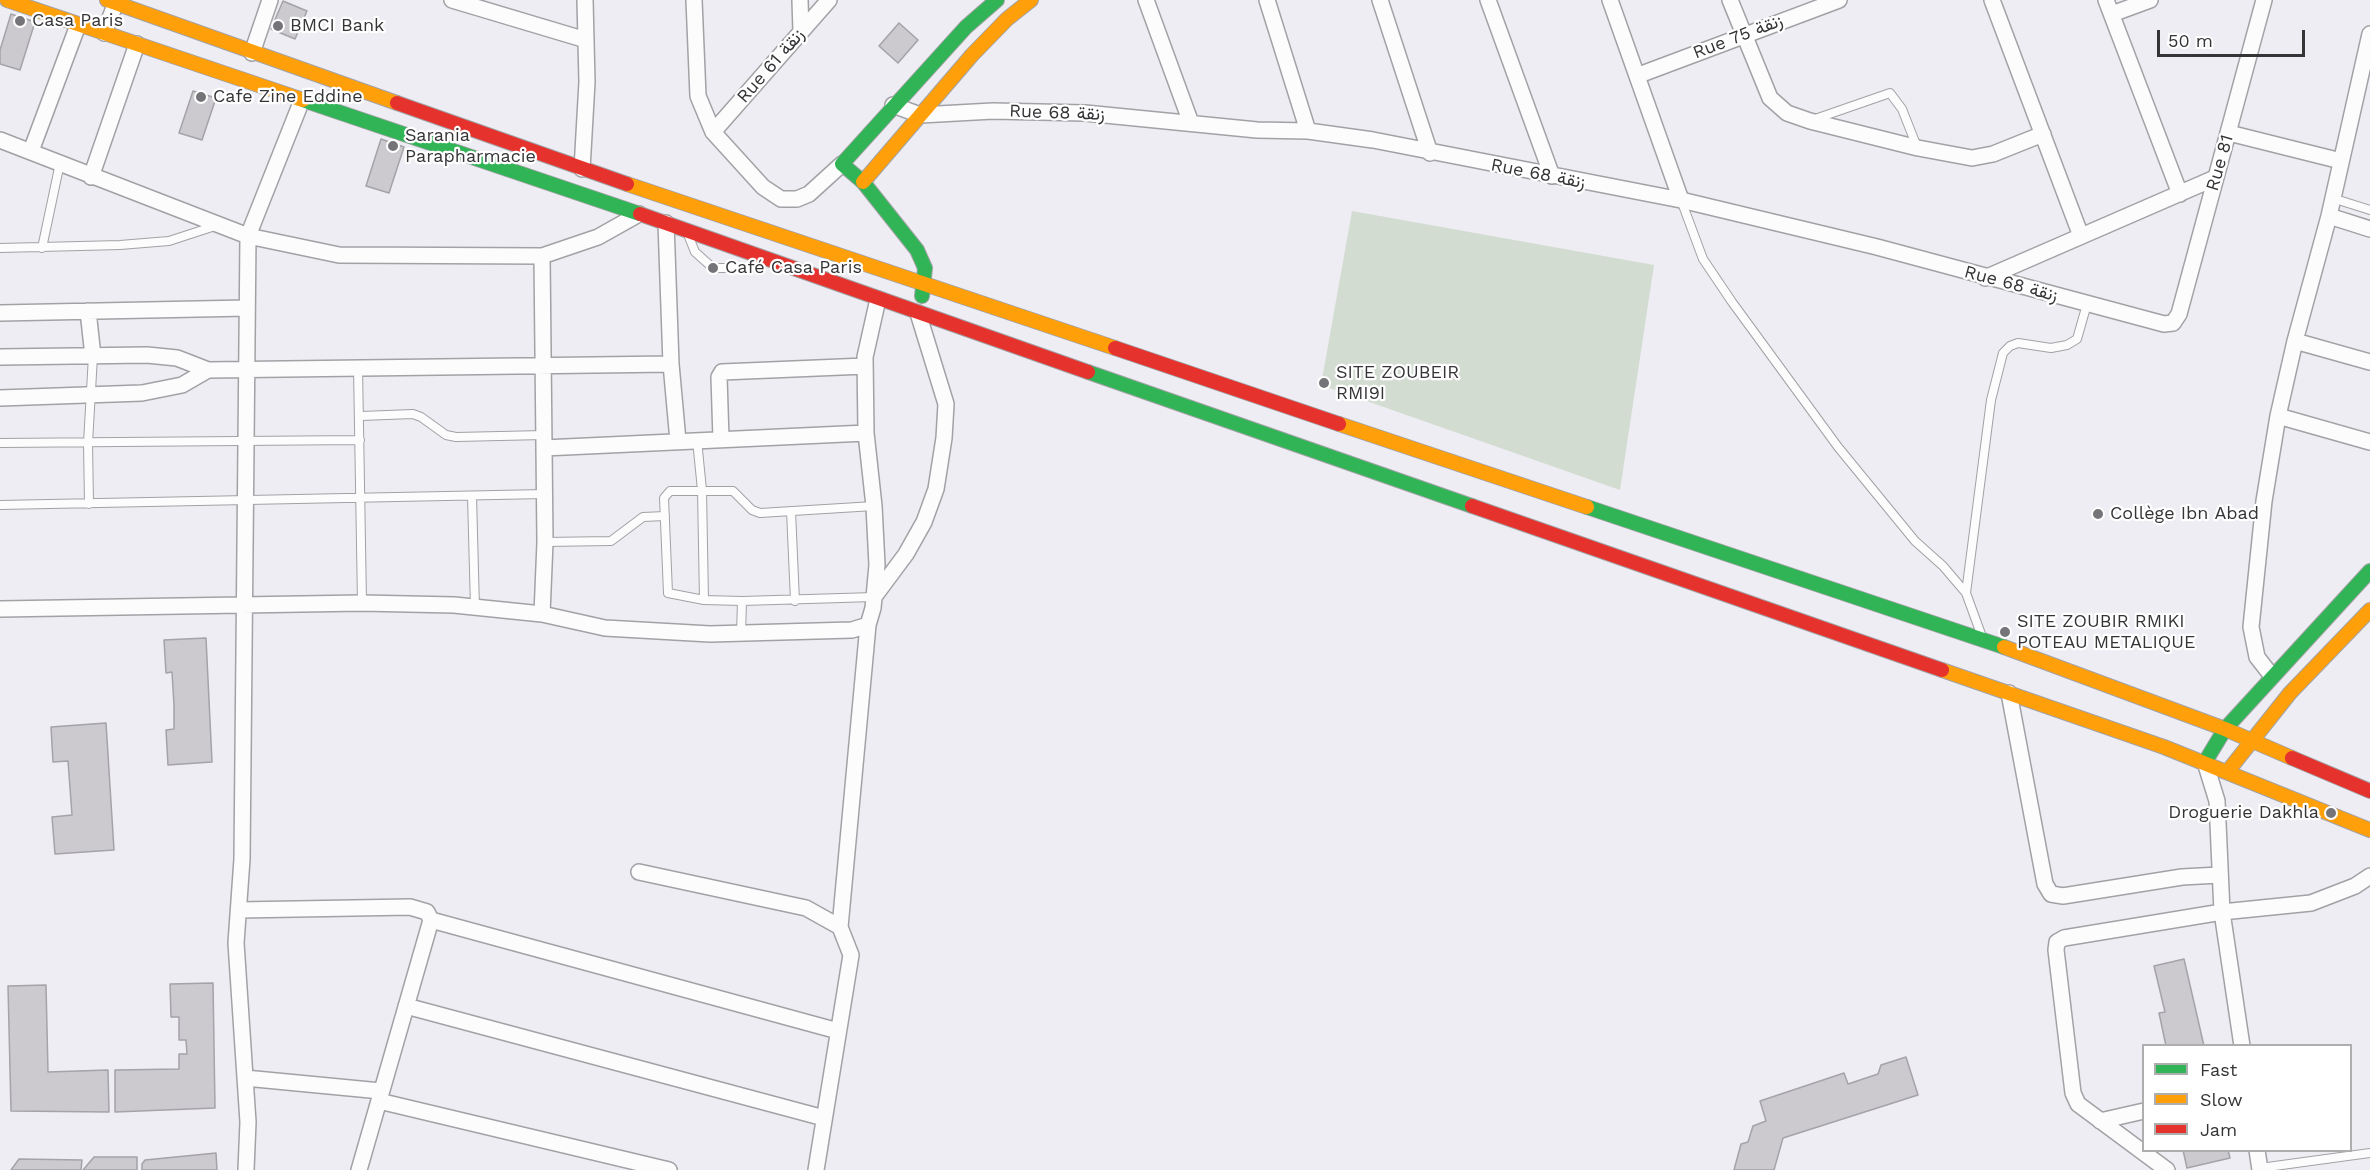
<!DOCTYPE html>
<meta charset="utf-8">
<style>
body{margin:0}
#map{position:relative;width:2370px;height:1170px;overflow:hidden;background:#ededf3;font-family:"Work Sans",sans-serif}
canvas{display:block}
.legend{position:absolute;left:2142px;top:1044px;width:210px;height:108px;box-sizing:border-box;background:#fff;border:2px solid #aeaeaf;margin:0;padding:8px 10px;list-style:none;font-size:18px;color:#353538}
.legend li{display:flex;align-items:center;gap:12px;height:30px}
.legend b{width:30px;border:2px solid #aeaeaf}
.scale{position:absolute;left:2157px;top:30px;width:148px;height:27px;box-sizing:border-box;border:3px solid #353538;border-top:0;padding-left:8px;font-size:18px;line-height:21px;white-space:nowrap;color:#353538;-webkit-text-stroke:4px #fff;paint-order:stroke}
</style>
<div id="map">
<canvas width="2370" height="1170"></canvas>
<ul class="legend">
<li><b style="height:8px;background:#30b455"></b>Fast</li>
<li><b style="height:8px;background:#ff9f0a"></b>Slow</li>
<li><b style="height:8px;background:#e5322d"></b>Jam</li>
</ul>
<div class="scale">50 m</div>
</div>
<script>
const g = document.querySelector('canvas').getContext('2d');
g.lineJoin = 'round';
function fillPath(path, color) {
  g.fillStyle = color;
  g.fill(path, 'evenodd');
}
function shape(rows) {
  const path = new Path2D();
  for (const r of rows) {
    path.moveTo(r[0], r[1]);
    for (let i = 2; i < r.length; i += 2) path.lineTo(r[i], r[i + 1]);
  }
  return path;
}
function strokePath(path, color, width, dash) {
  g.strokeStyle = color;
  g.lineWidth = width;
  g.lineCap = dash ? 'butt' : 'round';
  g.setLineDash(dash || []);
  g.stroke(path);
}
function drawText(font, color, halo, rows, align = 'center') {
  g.font = font + ' "Work Sans",Vazirmatn,sans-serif';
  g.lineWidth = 4.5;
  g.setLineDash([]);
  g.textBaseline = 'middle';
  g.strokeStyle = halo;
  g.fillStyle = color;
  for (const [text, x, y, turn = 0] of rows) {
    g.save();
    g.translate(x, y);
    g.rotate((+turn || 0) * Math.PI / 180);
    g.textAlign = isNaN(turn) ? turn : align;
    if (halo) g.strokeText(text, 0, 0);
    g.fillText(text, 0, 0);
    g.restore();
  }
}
const green = shape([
 [1352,211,1654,265,1620,490,1321,385]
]);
const building = shape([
 [283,1,307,11,295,39,271,29,283,1],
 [11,14,35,22,20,70,0,64,0,50,11,14],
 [899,23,918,40,898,63,879,46,899,23],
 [193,91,216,98,202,140,179,133,193,91],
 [381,139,404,147,389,193,366,186,381,139],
 [206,638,212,762,168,765,166,730,174,729,174,705,172,672,166,673,164,640,206,638],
 [106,723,114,850,55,854,52,817,72,815,68,761,53,762,51,727,106,723],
 [2184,959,2204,1046,2166,1046,2159,1013,2165,1012,2154,966,2184,959],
 [213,983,215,1108,115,1112,115,1070,179,1069,179,1054,187,1054,186,1040,179,1040,179,1017,171,1017,170,984,213,983],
 [46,985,48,1072,108,1070,109,1112,11,1111,8,986,46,985],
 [1906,1057,1918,1095,1783,1138,1774,1170,1734,1170,1741,1144,1748,1142,1753,1126,1766,1121,1760,1101,1844,1073,1848,1084,1878,1074,1881,1065,1906,1057],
 [2183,1150,2228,1150,2230,1158,2187,1168,2183,1150],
 [216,1153,217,1170,142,1170,142,1164,145,1160,216,1153],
 [94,1157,137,1157,137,1170,83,1170,94,1157],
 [19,1159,82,1160,81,1170,11,1170,19,1159]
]);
const lane = shape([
 [1815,119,1890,93,1902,109,1917,147],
 [2332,198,2370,210],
 [1681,200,1703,259,1732,302,1838,447,1915,541,1943,566,1966,593,1981,634],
 [689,237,695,252,713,268,749,268,762,264],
 [0,248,120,245,169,241,215,226],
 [42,248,60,163],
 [358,367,362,603],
 [361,416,413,414,421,417,446,435,456,437,544,435],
 [697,440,702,490,704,600],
 [0,443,360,440],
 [472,496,475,608],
 [89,504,88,443,93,356],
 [0,505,545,494],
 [791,511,795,601],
 [545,542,611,541,643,517,665,516],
 [1966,593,1991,400,2003,353,2010,346,2018,343,2051,348,2067,345,2077,339,2087,304],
 [874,597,742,601,704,600,668,593,664,498,670,491,733,491,752,510,760,513,874,506],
 [741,634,742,601],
 [2260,1168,2370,1153]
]);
const street = shape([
 [452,0,586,40],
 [694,0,698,96,713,132,763,187,781,199,797,199,809,194,842,164],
 [800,0,801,32],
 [1146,0,1191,123],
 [1267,0,1308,131],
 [1380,0,1430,153],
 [1488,0,1552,176],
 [1610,0,1681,200],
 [1730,0,1770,98,1787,113,1810,121,1918,148,1972,158,1993,154,2043,134],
 [1992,0,2081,236],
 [2106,0,2180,194],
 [2112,14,2150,0],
 [104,33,117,0],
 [252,53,270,0],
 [1639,75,1839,0],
 [893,105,920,115,993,111,1085,113,1257,130,1308,131,1373,140,1681,200,1877,247,2164,324,2173,323,2179,314,2264,0],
 [713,132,829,0],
 [2229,133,2341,161],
 [0,140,248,236,339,255,542,256,598,237,639,214],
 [31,151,78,25],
 [582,169,587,82,585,0],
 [91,177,137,44],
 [2329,216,2370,229],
 [666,223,671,364,678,441],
 [542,256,545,542,542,614],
 [1985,278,2215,178],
 [88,311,93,356],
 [0,313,247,308],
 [2295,341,2370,362],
 [0,357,147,355,177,358,208,370,671,364],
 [0,398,142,393,182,385,208,370],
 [2278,416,2370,442],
 [721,439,719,377,722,372,865,366],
 [544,448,866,433],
 [874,597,906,554,924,522,936,489,944,438,946,404,918,313],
 [0,609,362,603,454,605,542,614,605,628,710,634,852,630,868,625],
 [2271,675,2257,657,2251,627,2264,501,2278,416,2295,341,2329,216,2370,34],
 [2009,693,2045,884,2051,894,2063,896,2182,877,2219,875],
 [2205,762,2217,801,2222,912,2242,1046],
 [639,872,806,908,840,927,851,955,816,1170],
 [239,910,410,907,427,912,431,920,359,1170],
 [431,920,838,1031],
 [840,927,868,625,873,608,877,565,874,506,866,433,865,357,878,299],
 [406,1006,824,1118],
 [245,1078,381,1091],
 [379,1101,669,1170],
 [2100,1121,2144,1111],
 [2257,1150,2260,1170],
 [246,1170,248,1122,236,943,242,859,248,236,302,100],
 [2167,1170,2078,1104,2073,1093,2056,950,2057,942,2064,938,2222,912,2311,903,2355,886,2370,876]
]);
const fast = shape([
 [303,100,640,214],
 [922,296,925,268,917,250,863,182,842,164,966,27,997,0],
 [1088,372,1472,506],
 [1587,507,2004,647],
 [2205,762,2225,729,2370,571]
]);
const slow = shape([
 [7,0,303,100],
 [107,0,397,103],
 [863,182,972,55,1007,19,1031,0],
 [627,184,1115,348],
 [1339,424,1587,507],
 [2004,647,2225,729,2292,758],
 [1942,670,2164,747,2370,830],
 [2228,771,2290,693,2370,610]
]);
const jam = shape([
 [397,103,627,184],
 [640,214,1088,372],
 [1115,348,1339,424],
 [1472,506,1942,670],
 [2292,758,2370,791]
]);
const markers = [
 [20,21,6,"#757579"],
 [278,26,6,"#757579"],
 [201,97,6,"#757579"],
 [393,146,6,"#757579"],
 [713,268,6,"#757579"],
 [1324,383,6,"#757579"],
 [2098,514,6,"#757579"],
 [2005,632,6,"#757579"],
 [2331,813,6,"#757579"]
];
const poiNames = [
 ["Casa Paris",32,21],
 ["BMCI Bank",290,26],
 ["Cafe Zine Eddine",213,97],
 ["Sarania",405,136],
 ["Parapharmacie",405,157],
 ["Café Casa Paris",725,268],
 ["SITE ZOUBEIR",1336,373],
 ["RMI9I",1336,394],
 ["Collège Ibn Abad",2110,514],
 ["SITE ZOUBIR RMIKI",2017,622],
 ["POTEAU METALIQUE",2017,643],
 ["Droguerie Dakhla",2319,813,"right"]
];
const streetNames = [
 ["Rue 75 زنقة",1738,37,-21],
 ["Rue 61 زنقة",771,66,-49],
 ["Rue 68 زنقة",1057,113,2],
 ["Rue 81",2220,163,-74],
 ["Rue 68 زنقة",1538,174,11],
 ["Rue 68 زنقة",2011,284,15]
];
fillPath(green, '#d3dcd1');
fillPath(building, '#cccacf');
strokePath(building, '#a4a3a7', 1.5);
strokePath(lane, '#a2a2a6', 10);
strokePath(street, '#a2a2a6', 18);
strokePath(fast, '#a2a2a6', 16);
strokePath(slow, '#a2a2a6', 16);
strokePath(jam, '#a2a2a6', 16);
strokePath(lane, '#fcfcfd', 8);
strokePath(street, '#fcfcfd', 15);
strokePath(fast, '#30b455', 14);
strokePath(slow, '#ff9f0a', 14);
strokePath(jam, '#e5322d', 14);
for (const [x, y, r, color] of markers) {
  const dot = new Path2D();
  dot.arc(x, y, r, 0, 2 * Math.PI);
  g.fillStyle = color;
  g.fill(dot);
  strokePath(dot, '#fff', 2);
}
drawText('18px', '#353538', '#fff', poiNames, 'left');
drawText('18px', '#353538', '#fff', streetNames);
</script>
